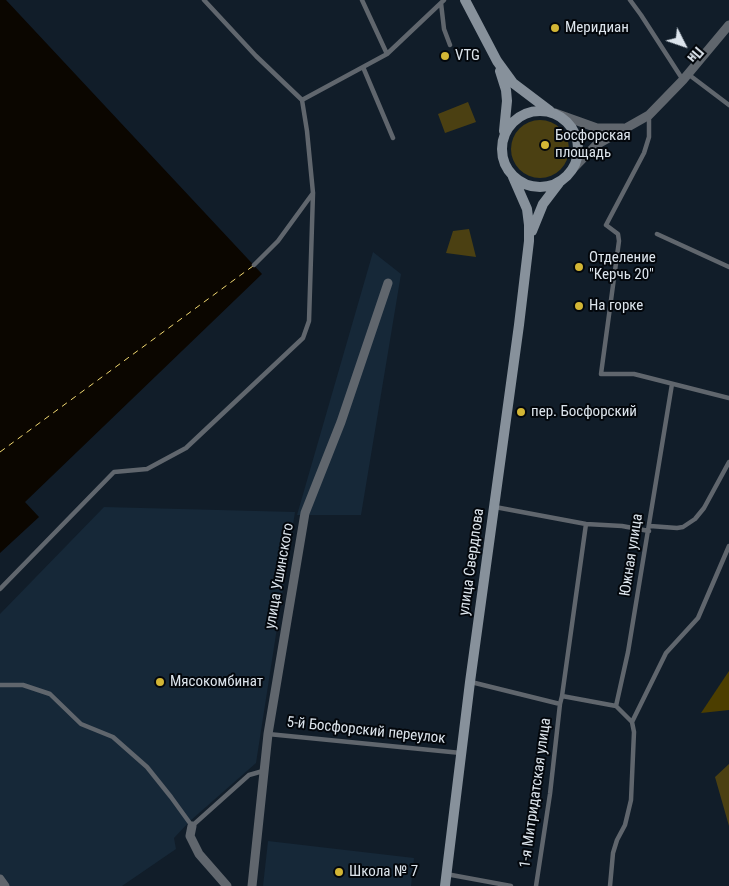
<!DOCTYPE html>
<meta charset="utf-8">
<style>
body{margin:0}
#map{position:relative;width:729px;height:886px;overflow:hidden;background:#111d29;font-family:"Roboto Condensed",sans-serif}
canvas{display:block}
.north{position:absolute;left:659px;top:20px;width:50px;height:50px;-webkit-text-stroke:4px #03070c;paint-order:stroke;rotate:131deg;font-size:14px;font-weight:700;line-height:20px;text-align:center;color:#dce4ec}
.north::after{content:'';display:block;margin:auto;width:18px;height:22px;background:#dce4ec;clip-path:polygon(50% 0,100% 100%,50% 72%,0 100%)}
</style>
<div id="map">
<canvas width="729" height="886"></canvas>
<div class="north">Пн</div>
</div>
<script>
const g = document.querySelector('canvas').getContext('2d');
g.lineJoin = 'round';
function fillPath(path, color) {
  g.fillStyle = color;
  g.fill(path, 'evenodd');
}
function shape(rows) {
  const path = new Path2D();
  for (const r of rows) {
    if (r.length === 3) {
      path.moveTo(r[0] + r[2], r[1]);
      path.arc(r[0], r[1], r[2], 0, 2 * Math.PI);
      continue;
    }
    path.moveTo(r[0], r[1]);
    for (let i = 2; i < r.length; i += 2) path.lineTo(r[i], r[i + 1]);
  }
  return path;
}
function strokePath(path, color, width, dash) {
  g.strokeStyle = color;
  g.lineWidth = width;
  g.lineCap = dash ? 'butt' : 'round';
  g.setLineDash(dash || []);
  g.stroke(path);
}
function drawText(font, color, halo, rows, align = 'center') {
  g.font = font + ' "Roboto Condensed",sans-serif';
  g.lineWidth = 4;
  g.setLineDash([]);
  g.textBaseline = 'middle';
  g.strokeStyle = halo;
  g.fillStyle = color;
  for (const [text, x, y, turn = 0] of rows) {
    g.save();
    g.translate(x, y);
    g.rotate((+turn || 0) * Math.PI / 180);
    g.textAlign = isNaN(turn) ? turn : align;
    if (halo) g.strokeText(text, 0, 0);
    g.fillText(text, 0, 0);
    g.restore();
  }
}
const built = shape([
 [373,252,401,274,361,515,297,515],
 [104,507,295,512,256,763,190,821,174,838,176,849,122,886,0,886,0,614],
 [268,841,414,858,411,886,263,886]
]);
const green = shape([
 [468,102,476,122,445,133,438,114],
 [540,149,29],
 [469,229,476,257,446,253,453,231],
 [729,764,729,826,715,777]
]);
const forest = shape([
 [729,671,729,710,701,713]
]);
const water = shape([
 [0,0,6,0,262,274,25,502,39,517,0,553]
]);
const ferry = shape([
 [0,452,253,266]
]);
const service = shape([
 [204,0,256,56,302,100],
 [362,0,387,54],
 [630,0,641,15,683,80],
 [441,3,444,29,450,45],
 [363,67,393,138],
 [688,74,729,105],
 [649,115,649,137,644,153,606,225,618,234,619,241,601,374,634,374,729,398],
 [657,234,729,267],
 [254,265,278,241,313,193],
 [495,507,586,524,622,526,649,531],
 [650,526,677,528,683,527,695,519,704,508,729,462],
 [0,589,114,472,147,469,186,448,303,338,309,321,313,193,307,131,302,100,387,54,444,0],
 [471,682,560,704,562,696,616,706],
 [0,685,23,685,50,694,81,724,113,737,147,767,171,797,192,826,249,775,263,771],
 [562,696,586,524],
 [632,722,616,706,628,652,672,384],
 [268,734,461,753],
 [446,874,511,886],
 [536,886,550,794,560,704],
 [610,886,613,853,617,840,625,825,631,800,634,732,632,722,666,653,698,618,729,546]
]);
const minor = shape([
 [555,113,597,128,623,128],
 [570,172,596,145,649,115,683,80,729,25],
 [192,826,190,836,199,854,227,886],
 [0,879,5,886],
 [252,886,268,734,305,513,341,422,388,283]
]);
const secondary = shape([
 [465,0,497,61,513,83,550,111],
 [500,71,506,90,507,101,504,131],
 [540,149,38],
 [532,231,543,204,559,183],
 [445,886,470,682,519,325,529,241,529,225,527,209,513,177]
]);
const markers = [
 [555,28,5,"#d3b635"],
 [445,56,5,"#d3b635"],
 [545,145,5,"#d3b635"],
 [579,267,5,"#d3b635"],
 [579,306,5,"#d3b635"],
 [521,412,5,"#d3b635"],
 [160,682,5,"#d3b635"],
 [339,872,5,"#d3b635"]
];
const poiNames = [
 ["Меридиан",565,28],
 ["VTG",455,56],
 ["Босфорская",555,136],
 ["площадь",555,153],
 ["Отделение",589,258],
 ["\"Керчь 20\"",589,275],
 ["На горке",589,306],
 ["пер. Босфорский",531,412],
 ["Мясокомбинат",170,682],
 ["Школа № 7",349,872]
];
const streetNames = [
 ["Южная улица",632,555,-81],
 ["улица Свердлова",472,562,-82],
 ["улица Ушинского",280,576,-80],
 ["5-й Босфорский переулок",366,731,6],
 ["1-я Митридатская улица",536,793,-82]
];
fillPath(built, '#162838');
fillPath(green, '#4b4012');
fillPath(forest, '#4c3e00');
fillPath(water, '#0b0600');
strokePath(ferry, '#f1d871', 1, [6, 5]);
strokePath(service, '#60666d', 4.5);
strokePath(minor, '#60666d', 9);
strokePath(secondary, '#87919b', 10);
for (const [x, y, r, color] of markers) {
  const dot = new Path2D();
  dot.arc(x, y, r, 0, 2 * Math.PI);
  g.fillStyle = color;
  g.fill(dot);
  strokePath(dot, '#03070c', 2);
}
drawText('15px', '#dce4ec', '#03070c', poiNames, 'left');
drawText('15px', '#dce4ec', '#03070c', streetNames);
</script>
